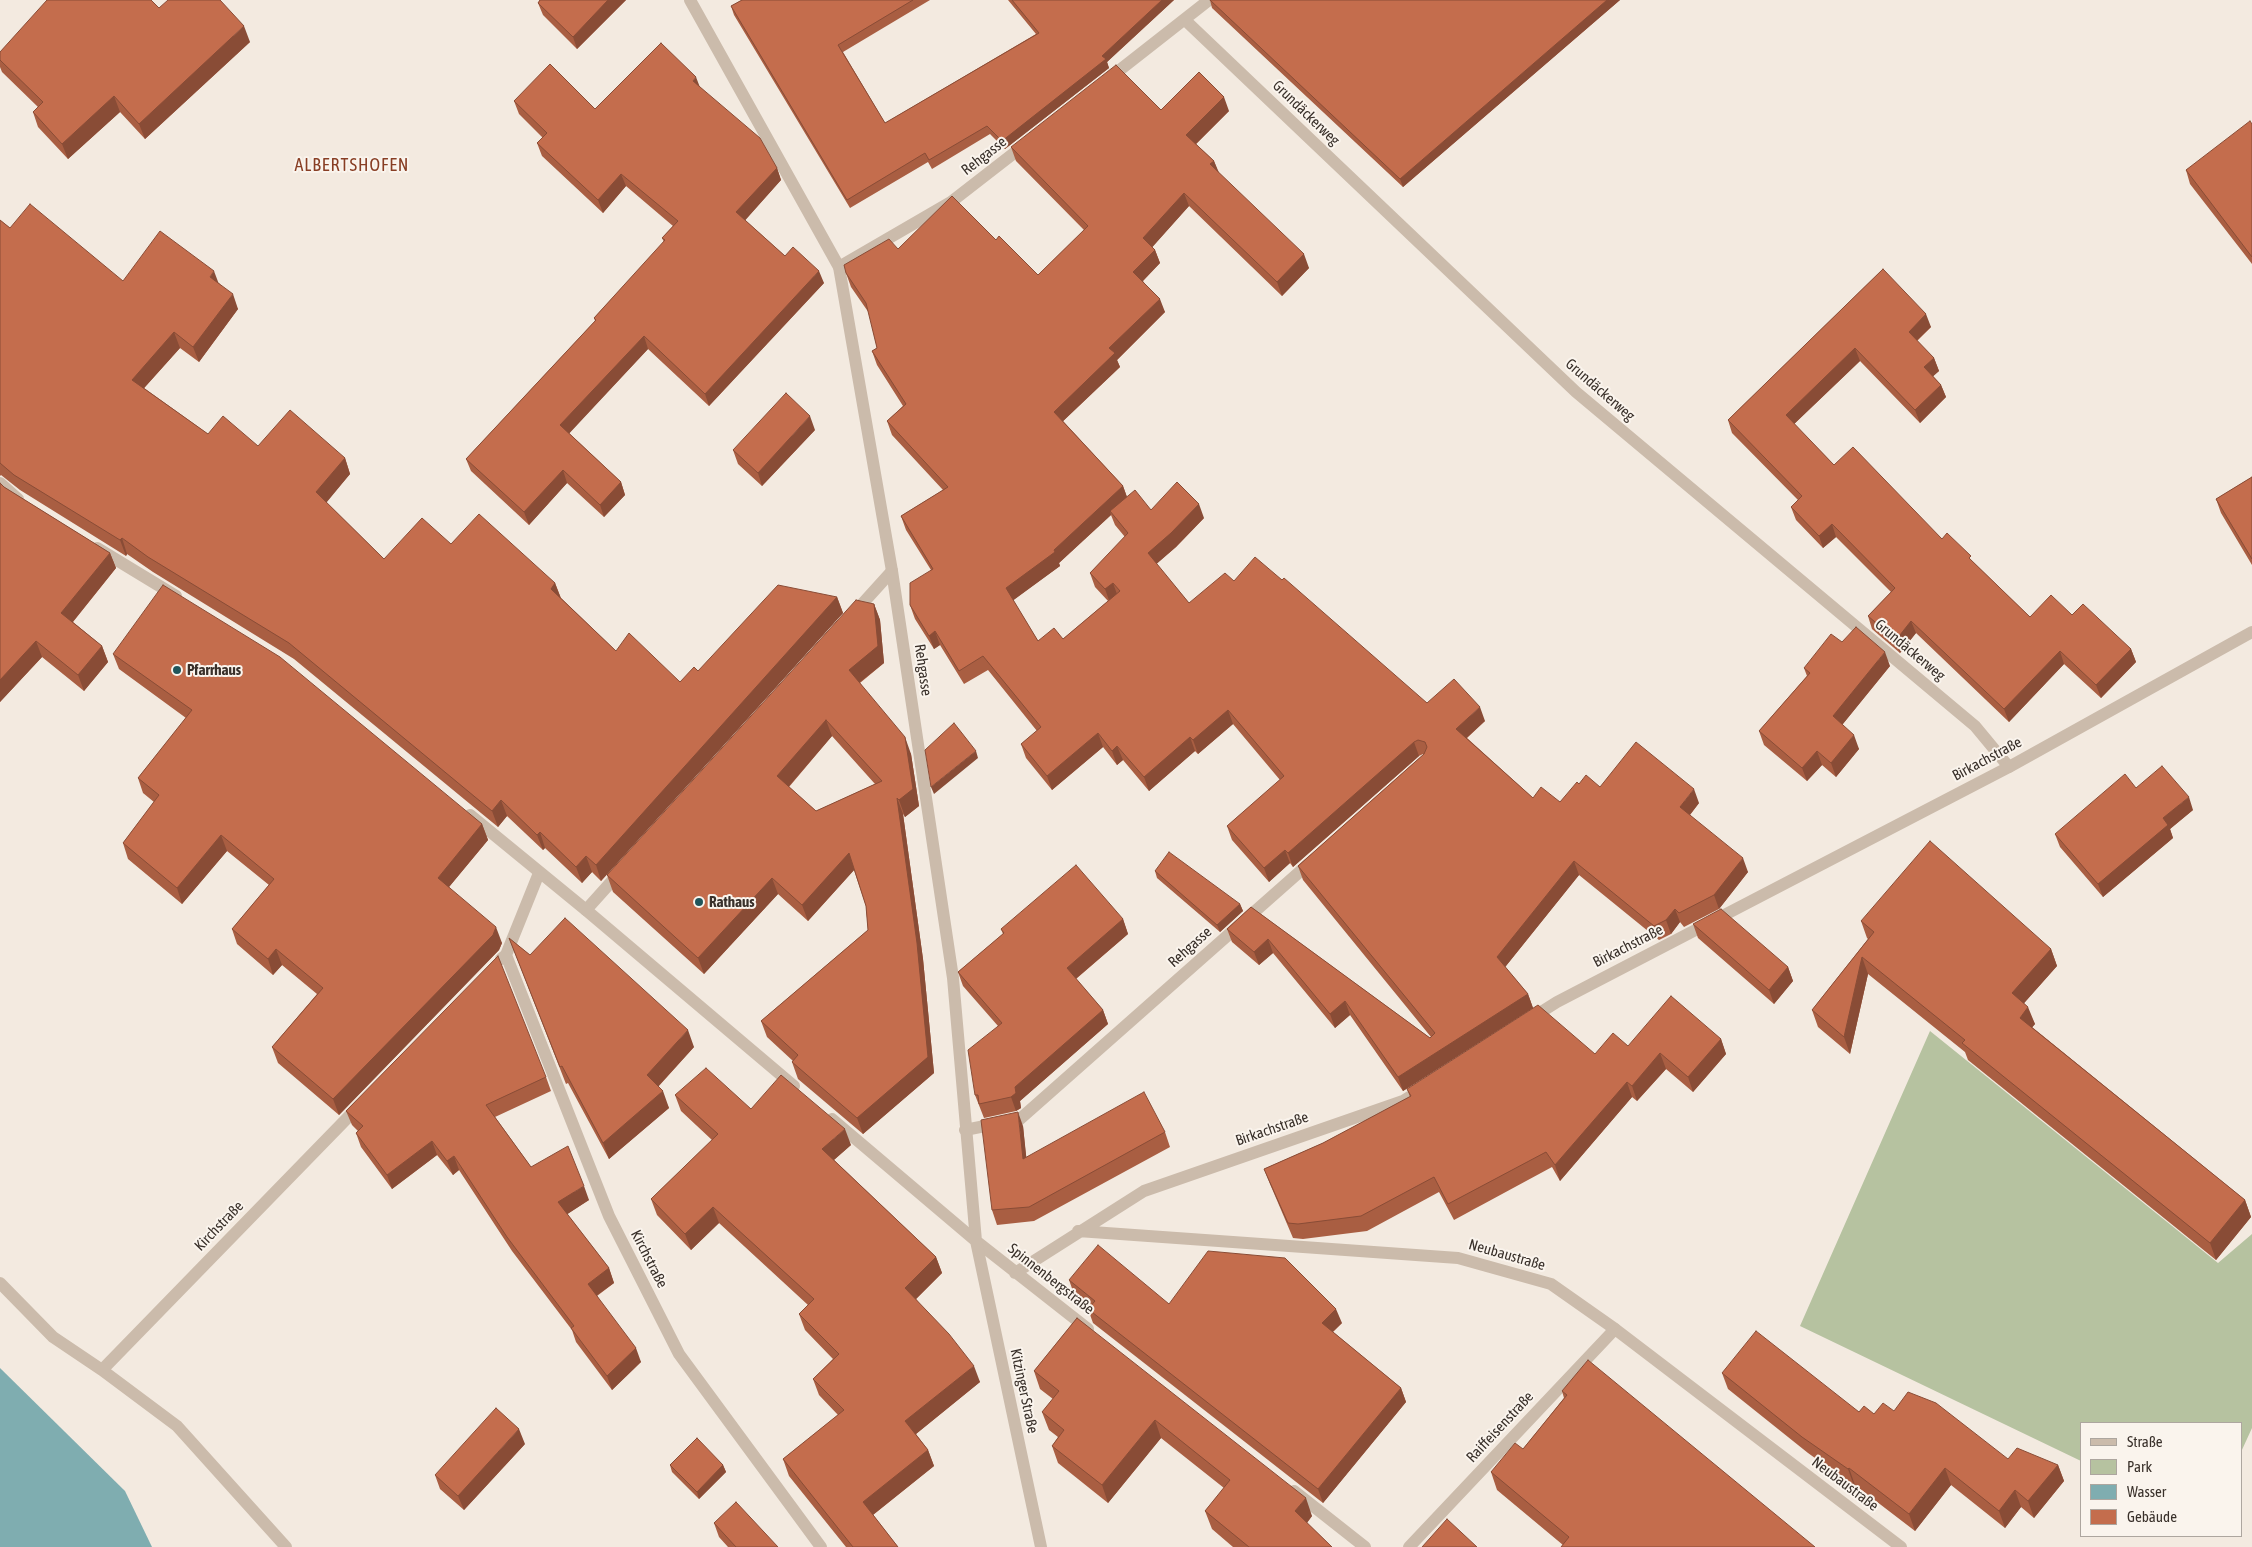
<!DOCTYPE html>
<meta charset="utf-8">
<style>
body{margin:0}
#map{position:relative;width:2252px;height:1547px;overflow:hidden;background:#f3eae0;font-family:"Asap Condensed",sans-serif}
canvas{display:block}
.legend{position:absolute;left:2080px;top:1422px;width:162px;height:115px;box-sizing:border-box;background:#faf4ed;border:1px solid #ada69f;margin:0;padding:6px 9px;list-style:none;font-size:15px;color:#39302a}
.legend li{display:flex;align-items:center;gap:10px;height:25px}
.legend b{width:25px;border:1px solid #ada69f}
</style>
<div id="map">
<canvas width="2252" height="1547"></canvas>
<ul class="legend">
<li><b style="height:6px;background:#cbbbab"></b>Straße</li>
<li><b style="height:14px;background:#b6c2a0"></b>Park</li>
<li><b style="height:14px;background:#7fadb0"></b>Wasser</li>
<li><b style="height:14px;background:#c46d4d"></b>Gebäude</li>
</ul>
</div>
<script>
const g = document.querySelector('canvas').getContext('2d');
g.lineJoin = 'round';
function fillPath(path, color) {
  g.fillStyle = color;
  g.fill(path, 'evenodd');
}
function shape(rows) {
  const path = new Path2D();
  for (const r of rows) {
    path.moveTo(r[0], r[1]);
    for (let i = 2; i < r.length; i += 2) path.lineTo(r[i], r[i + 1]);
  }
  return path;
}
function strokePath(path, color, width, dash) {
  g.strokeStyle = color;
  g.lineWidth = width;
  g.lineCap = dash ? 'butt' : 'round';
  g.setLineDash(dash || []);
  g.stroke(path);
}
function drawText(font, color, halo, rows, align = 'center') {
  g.font = font + ' "Asap Condensed",sans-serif';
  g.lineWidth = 4;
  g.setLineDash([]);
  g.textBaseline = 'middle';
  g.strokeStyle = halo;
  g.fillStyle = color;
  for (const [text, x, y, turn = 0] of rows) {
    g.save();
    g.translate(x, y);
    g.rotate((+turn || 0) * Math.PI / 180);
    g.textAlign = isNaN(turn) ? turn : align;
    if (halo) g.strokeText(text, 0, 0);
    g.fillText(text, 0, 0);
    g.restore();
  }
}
const green = shape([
 [1930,1031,2218,1263,2252,1234,2252,1428,2241,1452,2241,1423,2081,1423,2081,1461,1800,1326]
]);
const water = shape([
 [0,1368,125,1491,152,1547,0,1547]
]);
const service = shape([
 [1185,20,1576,392,1975,726,2009,767],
 [1107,80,1209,0],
 [839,267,951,202,1027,143],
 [854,613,892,571],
 [586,910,621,871],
 [965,1130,1020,1119,1313,860],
 [1409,1547,1615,1329]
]);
const minor = shape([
 [690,0,839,267,892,571,953,978,976,1241,1088,1329],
 [506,955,609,1216,679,1354,821,1547],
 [501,959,506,955,539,873],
 [1530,1019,1557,1002,2009,767,2252,632],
 [1078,1231,1458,1258,1551,1284,1615,1329,1901,1547],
 [1015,1273,1144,1191,1403,1101,1414,1094],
 [0,1283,53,1337,102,1370,177,1426,286,1547],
 [102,1370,360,1105],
 [1294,1491,1365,1547]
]);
const tertiary = shape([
 [0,483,18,499],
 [97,548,176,596],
 [470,815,586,910,794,1086],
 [832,1119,976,1241,1041,1547]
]);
const wall = shape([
 [540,0,626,0,577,49,543,15,538,3],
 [742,0,930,0,843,52,885,123,1036,34,1008,0,1174,0,1107,62,1109,68,1005,149,990,134,932,169,928,162,850,208,734,15,731,6],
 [1210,0,1620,0,1403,187,1212,8],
 [159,8,250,42,145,139,120,112,68,159,38,127,33,112,38,107,2,72,0,67,0,52],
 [700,87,777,168,781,180,745,220,785,256,824,283,709,406,648,349,569,433,621,482,625,495,604,517,567,483,529,525,471,471,466,459,595,321,594,318,664,242,662,238,673,226,626,186,603,213,542,156,537,143,543,138,519,114,514,101,595,109],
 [1161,110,1229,111,1196,144,1214,161,1218,172,1309,268,1282,296,1189,206,1152,247,1155,250,1160,263,1143,281,1165,312,1117,360,1120,367,1063,421,1123,486,1127,497,1151,510,1204,518,1176,547,1156,564,1189,603,1234,581,1427,703,1485,721,1467,738,1533,798,1560,802,1579,784,1699,803,1690,815,1748,872,1719,909,1684,927,1680,922,1671,934,1659,940,1579,875,1505,967,1528,994,1533,1008,1403,1091,1350,1015,1335,1028,1273,953,1259,965,1232,942,1227,929,1251,907,1430,1038,1431,1037,1303,880,1298,866,1424,754,1423,754,1419,756,1293,867,1290,863,1269,882,1232,840,1227,826,1280,780,1233,724,1198,754,1195,751,1149,791,1123,760,1117,765,1103,747,1052,790,1026,758,1021,744,1037,731,988,670,964,684,940,645,934,649,915,619,910,605,931,570,906,530,901,516,943,490,892,435,887,421,903,406,877,365,872,351,877,348,869,313,851,287,846,273,898,249,996,240,1038,275,1084,230,1016,161,1011,147],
 [1111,515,1115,525,1125,537,1090,573,1095,587,1108,601,1063,639,1038,641,1013,600,1060,566,1059,563],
 [2252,124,2252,264,2190,184,2186,170],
 [0,220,10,228,123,281,219,283,238,309,199,362,180,348,144,388,208,434,258,446,345,458,350,474,326,502,384,559,451,544,555,583,561,598,616,651,680,682,698,671,837,597,843,613,601,881,592,872,582,883,545,848,543,850,507,816,498,827,294,659,153,572,127,554,126,556,20,490,1,475,0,476],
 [1883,269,1931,327,1917,341,1934,358,1939,371,1933,376,1941,385,1946,397,1920,423,1860,361,1794,424,1834,465,1942,539,1973,562,2030,617,2072,615,2131,649,2136,662,2101,698,2064,664,2009,722,1916,633,1900,653,1872,629,1868,616,1891,592,1836,537,1823,548,1796,520,1791,507,1798,500,1732,433,1728,420],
 [815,430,762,486,738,464,733,450],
 [2252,477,2252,565,2221,513,2216,499],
 [4,487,110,553,116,568,73,622,102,646,108,662,84,691,42,657,0,702],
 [874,604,880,620,884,663,860,683,911,754,919,806,905,817,903,814,923,959,934,1073,863,1134,798,1079,792,1062,793,1061,767,1037,761,1021,868,930,866,906,854,870,808,921,778,894,704,974,613,892,607,875],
 [832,736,875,784,816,811,789,787],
 [1842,642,1890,666,1842,725,1859,749,1836,777,1822,765,1807,781,1764,745,1759,731,1807,676,1804,668],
 [113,654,482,824,488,840,449,887,502,943,499,950,339,1115,278,1063,272,1047,317,994,282,965,273,975,237,944,232,929,269,885,227,851,182,904,128,859,123,843,154,802,143,793,138,778,186,718,119,669],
 [2136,788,2193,810,2170,829,2173,838,2103,897,2060,847,2055,834],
 [1155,871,1240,904,1243,911,1220,932,1157,878],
 [1123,919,1128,934,1076,979,1103,1010,1108,1024,1020,1101,1021,1108,1016,1111,984,1118,975,1095,998,1026,963,986,958,972,1003,934,1001,929],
 [1861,921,2051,949,2057,966,2024,1003,2035,1024,2032,1027,2245,1200,2251,1217,2216,1260,1968,1060,1965,1052,1868,974,1850,1054,1818,1027,1812,1010,1868,939,1867,938],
 [1693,924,1788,967,1793,981,1774,1004,1698,938],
 [509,938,530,955,694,1047,658,1087,669,1108,609,1159,568,1083,566,1084],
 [1721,1039,1726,1054,1693,1092,1666,1069,1637,1101,1632,1097,1560,1181,1552,1167,1454,1220,1439,1192,1367,1231,1303,1239,1293,1238,1270,1184,1264,1169,1323,1143,1410,1097,1407,1089,1595,1054],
 [546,1077,551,1091,495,1117,531,1167,589,1200,567,1214,609,1268,614,1283,597,1296,641,1362,612,1390,576,1342,572,1330,512,1251,459,1170,453,1175,437,1155,392,1189,361,1147,356,1133,358,1131,352,1125,346,1111],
 [675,1095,751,1109,851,1145,834,1160,936,1257,942,1273,916,1299,980,1382,916,1434,928,1450,934,1466,873,1515,898,1547,846,1547,789,1476,783,1459,838,1415,819,1395,813,1379,833,1359,805,1330,799,1314,808,1305,719,1223,691,1250,657,1215,651,1199,712,1140,681,1111],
 [1023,1126,1026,1157,1165,1132,1170,1147,1034,1221,997,1225,992,1210],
 [1069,1280,1169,1304,1342,1323,1333,1332,1401,1388,1406,1402,1323,1503,1093,1323,1088,1309,1090,1307,1074,1294],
 [1077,1318,1312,1516,1307,1523,1332,1547,1233,1547,1212,1529,1205,1511,1224,1488,1161,1438,1108,1503,1058,1463,1052,1446,1058,1437,1049,1430,1042,1412,1053,1399,1040,1389,1034,1371],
 [1722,1373,1859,1412,1874,1414,2008,1459,2058,1465,2064,1481,2034,1518,2021,1507,2005,1528,1951,1485,1915,1531,1855,1485,1854,1486,1808,1453,1728,1389],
 [1562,1391,1815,1547,1563,1545,1497,1490,1491,1472,1523,1449,1564,1398],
 [525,1444,464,1510,440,1489,435,1475],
 [670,1465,723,1465,726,1472,699,1499,672,1472],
 [714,1523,778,1547,728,1547,719,1537]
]);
const shadedWall = shape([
 [608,0,626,0,577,49,573,37],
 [1162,0,1174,0,1107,62,1109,68,1005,149,1002,141,1102,56],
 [1607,0,1620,0,1403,187,1400,179],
 [244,26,250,42,145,139,139,124],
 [696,77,701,90,693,81],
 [114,96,120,112,68,159,62,144],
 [1224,97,1229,111,1191,149,1186,135],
 [1214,161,1220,175,1210,164],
 [777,168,781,180,741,225,736,212],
 [621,174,626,186,603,213,598,200],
 [1184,193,1189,206,1148,252,1143,238],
 [1155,250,1160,263,1138,286,1133,272],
 [1304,254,1309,268,1282,296,1277,282],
 [214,271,220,287,210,277],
 [819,271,824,283,709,406,705,394],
 [233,294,238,309,199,362,193,347],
 [1160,299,1165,312,1117,360,1120,367,1059,425,1054,412,1109,348],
 [1926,314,1931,327,1913,344,1909,332],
 [174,332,180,348,137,396,132,380],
 [644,336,648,349,565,438,560,425],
 [1855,348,1860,361,1790,428,1786,415],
 [1934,358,1939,371,1929,380,1924,367],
 [1941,385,1946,397,1920,423,1915,410],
 [810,416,815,430,762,486,758,473],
 [345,458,350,474,322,508,316,492],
 [563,470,567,483,529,525,524,512],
 [621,482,625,495,604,517,600,505],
 [1123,486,1128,500,1110,511,1111,515,1059,563,1060,566,1011,602,1006,588,1054,550],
 [1199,504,1204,518,1176,547,1153,567,1148,553],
 [1832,524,1836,537,1823,548,1819,536],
 [122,538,127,554,126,556,120,540],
 [110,553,116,568,67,629,61,613],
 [555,583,561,599,551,589],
 [1113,583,1118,597,1110,603,1105,589],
 [837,597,843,613,601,881,596,865],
 [874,604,880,620,884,663,855,686,849,670],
 [1911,621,1916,633,1900,653,1896,640],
 [935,631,940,645,934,649,929,636],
 [36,641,42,657,0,702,0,680],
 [102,646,108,662,84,691,78,675],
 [2131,649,2136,662,2101,698,2096,685],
 [2060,651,2064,664,2009,722,2004,709],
 [1885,652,1890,666,1838,730,1833,716],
 [1480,707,1485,721,1462,742,1456,729],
 [1228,710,1233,724,1198,754,1193,740],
 [826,720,832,736,783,793,777,776],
 [1098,733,1103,747,1052,790,1047,776],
 [1854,735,1859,749,1836,777,1831,763],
 [905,737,911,754,919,806,905,817,899,800],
 [1190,737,1195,751,1149,791,1144,777],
 [1414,742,1419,756,1293,867,1288,853],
 [1117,746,1123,760,1117,765,1112,751],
 [976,751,978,758,934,794,931,787],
 [1817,751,1822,765,1807,781,1802,768],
 [1694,789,1699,803,1685,821,1680,807],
 [2189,797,2193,810,2170,829,2173,838,2103,897,2098,884,2163,818],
 [897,798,903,814,923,959,934,1073,863,1134,857,1118],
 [501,800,507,816,498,827,492,811],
 [482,824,488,840,444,893,438,878],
 [540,832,545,848,543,850,537,835],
 [221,835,227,851,182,904,177,888],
 [1285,850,1290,863,1269,882,1264,868],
 [849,853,855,869,808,921,802,905],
 [586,856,592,872,582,883,576,867],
 [1743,858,1748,872,1719,909,1714,895],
 [1574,861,1579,875,1502,971,1497,957],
 [772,878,778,894,704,974,698,958],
 [1240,904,1243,911,1220,932,1217,925],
 [1675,909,1680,922,1671,934,1666,920],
 [1123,919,1128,934,1072,982,1067,968],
 [496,927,502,943,499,950,339,1115,333,1099],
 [1268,939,1273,953,1259,965,1254,952],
 [276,949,282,965,273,975,268,959],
 [2051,949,2057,966,2018,1010,2012,993],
 [1862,957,1868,974,1850,1054,1844,1037],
 [1788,967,1793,981,1774,1004,1769,990],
 [1528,994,1533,1008,1403,1091,1398,1077],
 [1345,1001,1350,1015,1335,1028,1330,1014],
 [2028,1007,2035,1024,2026,1035,2020,1018],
 [1103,1010,1108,1024,1020,1101,1021,1108,1016,1111,1011,1097,1015,1087],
 [688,1030,694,1047,653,1092,647,1075],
 [1721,1039,1726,1054,1693,1092,1688,1077],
 [1660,1053,1666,1069,1637,1101,1632,1086],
 [1627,1082,1632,1097,1560,1181,1555,1165],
 [663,1091,669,1108,609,1159,603,1143],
 [1018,1112,1023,1126,1028,1173,1023,1159],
 [845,1129,851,1145,828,1165,822,1149],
 [432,1141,437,1155,392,1189,387,1175],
 [454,1156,459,1170,453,1175,447,1161],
 [584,1186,589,1200,563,1217,558,1202],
 [2245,1200,2251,1217,2216,1260,2210,1243],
 [713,1207,719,1223,691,1250,685,1234],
 [936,1257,942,1273,911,1304,905,1288],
 [609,1268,614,1283,593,1298,588,1284],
 [1336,1309,1342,1323,1327,1337,1322,1323],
 [636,1348,641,1362,612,1390,607,1376],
 [974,1366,980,1382,911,1438,905,1421],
 [1401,1388,1406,1402,1323,1503,1318,1489],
 [1155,1420,1161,1438,1108,1503,1102,1485],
 [519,1429,525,1444,464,1510,458,1496],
 [928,1450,934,1466,869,1518,863,1502],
 [723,1465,726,1472,699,1499,697,1492],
 [2058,1465,2064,1481,2034,1518,2028,1501],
 [1849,1468,1855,1485,1854,1486,1848,1469],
 [1945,1468,1951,1485,1915,1531,1909,1514],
 [2015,1490,2021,1507,2005,1528,1999,1511],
 [1306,1498,1312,1516,1302,1529,1295,1511]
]);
const building = shape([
 [47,0,151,0,159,8,168,0,220,0,244,26,139,124,114,96,62,144,33,112,43,102,0,60,0,52,47,0],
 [540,0,608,0,573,37,538,3,540,0],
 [742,0,913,0,838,45,885,123,1039,33,1012,0,1162,0,1102,56,1106,59,1002,141,987,126,929,160,925,153,847,200,731,6,742,0],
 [1210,0,1607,0,1400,179,1210,0],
 [661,43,696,77,693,81,760,138,777,168,736,212,785,256,793,247,819,271,705,394,644,336,560,425,621,482,600,505,563,470,524,512,466,459,596,320,594,318,665,240,662,238,678,221,621,174,598,200,537,143,547,133,514,101,550,64,595,109,661,43],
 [1116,65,1161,110,1199,72,1224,97,1186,135,1214,161,1210,164,1304,254,1277,282,1184,193,1143,238,1155,250,1133,272,1160,299,1109,348,1115,353,1054,412,1123,486,1054,550,1055,552,1006,588,1038,641,1054,628,1063,639,1120,591,1113,583,1105,589,1090,573,1128,533,1110,511,1135,490,1151,510,1177,482,1199,504,1171,533,1148,553,1189,603,1225,573,1234,581,1255,557,1282,580,1284,578,1427,703,1454,679,1480,707,1456,729,1533,798,1541,787,1560,802,1577,782,1579,784,1586,775,1600,787,1636,742,1694,789,1680,807,1743,858,1714,895,1679,913,1675,909,1666,920,1654,926,1574,861,1497,957,1528,994,1398,1077,1345,1001,1330,1014,1268,939,1254,952,1227,929,1251,907,1430,1038,1435,1033,1298,866,1424,754,1427,747,1425,742,1418,740,1414,742,1288,853,1285,850,1264,868,1227,826,1284,776,1228,710,1193,740,1190,737,1144,777,1117,746,1112,751,1098,733,1047,776,1021,744,1041,727,983,656,959,671,935,631,929,636,910,605,910,583,933,569,901,516,948,487,887,421,906,404,872,351,877,348,866,303,846,273,844,265,889,239,898,249,952,196,996,240,999,236,1038,275,1088,226,1011,147,1116,65],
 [2250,121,2252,124,2252,257,2186,170,2250,121],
 [30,204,123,281,160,231,214,271,210,277,233,294,193,347,174,332,132,380,208,434,223,416,258,446,290,410,345,458,316,492,384,559,422,518,451,544,479,514,555,583,551,589,616,651,629,633,680,682,694,667,698,671,778,585,837,597,596,865,586,856,576,867,540,832,537,835,501,800,492,811,289,643,148,557,122,538,120,540,14,475,0,463,0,220,10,228,30,204],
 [1883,269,1926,314,1909,332,1934,358,1924,367,1941,385,1915,410,1855,348,1786,415,1834,465,1853,447,1942,539,1947,533,1971,556,1969,558,2030,617,2051,595,2072,615,2083,604,2131,649,2096,685,2060,651,2004,709,1911,621,1896,640,1868,616,1895,588,1832,524,1819,536,1791,507,1802,496,1728,420,1883,269],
 [786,393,810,416,758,473,733,450,786,393],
 [2252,477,2252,559,2216,499,2252,477],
 [0,483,4,487,110,553,61,613,102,646,78,675,36,641,0,680,0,483],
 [163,585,280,657,482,824,438,878,496,927,493,935,333,1099,272,1047,323,988,276,949,268,959,232,929,274,879,221,835,177,888,123,843,159,795,138,778,192,710,113,654,163,585],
 [856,600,874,604,878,646,849,670,905,737,913,789,899,800,897,798,917,943,928,1057,857,1118,792,1062,798,1055,761,1021,868,930,866,906,849,853,802,905,772,878,698,958,607,875,856,600],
 [826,720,882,781,816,811,777,776,826,720],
 [1856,627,1885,652,1833,716,1854,735,1831,763,1817,751,1802,768,1759,731,1810,673,1804,668,1831,634,1842,642,1856,627],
 [954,723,976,751,931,787,925,750,954,723],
 [2162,766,2189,797,2163,818,2168,825,2098,884,2055,834,2125,774,2136,788,2162,766],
 [1930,841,2051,949,2012,993,2028,1007,2020,1018,2245,1200,2210,1243,1962,1043,1965,1040,1862,957,1844,1037,1812,1010,1874,932,1861,921,1930,841],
 [1169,852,1240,904,1217,925,1155,871,1169,852],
 [1076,865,1123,919,1067,968,1103,1010,1015,1087,1016,1093,1011,1097,979,1104,978,1095,975,1095,968,1050,1002,1023,958,972,1004,933,1001,929,1076,865],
 [1721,909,1788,967,1769,990,1693,924,1721,909],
 [565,918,688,1030,647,1075,663,1091,603,1143,562,1066,560,1067,509,938,530,955,565,918],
 [498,956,546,1077,486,1105,531,1167,568,1146,584,1186,558,1202,609,1268,588,1284,636,1348,607,1376,571,1328,574,1326,507,1237,454,1156,447,1161,432,1141,387,1175,356,1133,363,1126,346,1111,498,956],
 [1671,996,1721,1039,1688,1077,1660,1053,1632,1086,1627,1082,1555,1165,1546,1152,1448,1204,1434,1177,1361,1216,1298,1224,1288,1223,1264,1169,1323,1143,1411,1096,1407,1089,1538,1005,1595,1054,1613,1033,1628,1046,1671,996],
 [706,1068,751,1109,781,1075,845,1129,822,1149,936,1257,905,1288,949,1334,974,1366,905,1421,928,1450,863,1502,898,1547,853,1547,783,1459,844,1410,813,1379,839,1354,799,1314,814,1299,713,1207,685,1234,651,1199,718,1134,675,1095,706,1068],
 [1144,1092,1165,1132,1029,1207,992,1210,981,1120,1018,1112,1023,1159,1144,1092],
 [1098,1245,1169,1304,1208,1251,1285,1258,1336,1309,1322,1323,1401,1388,1318,1489,1088,1309,1095,1301,1069,1280,1098,1245],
 [1077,1318,1306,1498,1295,1511,1332,1547,1249,1547,1205,1511,1230,1480,1155,1420,1102,1485,1052,1446,1064,1430,1042,1412,1059,1391,1034,1371,1077,1318],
 [1756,1331,1859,1412,1864,1406,1874,1414,1883,1403,1894,1411,1908,1392,1936,1403,2008,1459,2017,1448,2058,1465,2028,1501,2015,1490,1999,1511,1945,1468,1909,1514,1849,1468,1848,1469,1802,1437,1722,1373,1756,1331],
 [1588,1360,1815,1547,1561,1547,1569,1537,1491,1472,1515,1443,1523,1449,1567,1395,1562,1391,1588,1360],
 [496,1408,519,1429,458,1496,435,1475,496,1408],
 [697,1438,723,1465,697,1492,670,1465,697,1438],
 [736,1502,778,1547,736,1547,714,1523,736,1502],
 [1447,1519,1477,1547,1422,1547,1447,1519]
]);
const markers = [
 [177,670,5,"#20555b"],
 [699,902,5,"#20555b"]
];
const streetNames = [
 ["Grundäckerweg",1306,113,44],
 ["Rehgasse",984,156,-38],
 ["Grundäckerweg",1600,390,41],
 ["Grundäckerweg",1910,650,40],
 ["Rehgasse",923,670,82],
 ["Birkachstraße",1987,759,-28],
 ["Birkachstraße",1628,946,-27],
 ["Rehgasse",1190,947,-42],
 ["Birkachstraße",1272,1129,-19],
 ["Kirchstraße",219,1226,-46],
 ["Neubaustraße",1507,1255,16],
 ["Kirchstraße",649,1259,63],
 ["Spinnenbergstraße",1051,1279,38],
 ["Kitzinger Straße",1024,1391,78],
 ["Raiffeisenstraße",1500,1427,-47],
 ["Neubaustraße",1845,1484,37]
];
const poiNames = [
 ["Pfarrhaus",187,670],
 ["Rathaus",709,902]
];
const quarterNames = [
 ["ALBERTSHOFEN",352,165]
];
fillPath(green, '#b6c2a0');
fillPath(water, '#7fadb0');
strokePath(service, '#cbbbab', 12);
strokePath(minor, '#cbbbab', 12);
strokePath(tertiary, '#cbbbab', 12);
fillPath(wall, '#a95e42');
fillPath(shadedWall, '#894c36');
fillPath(building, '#c46d4d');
strokePath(building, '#894c36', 1);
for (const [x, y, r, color] of markers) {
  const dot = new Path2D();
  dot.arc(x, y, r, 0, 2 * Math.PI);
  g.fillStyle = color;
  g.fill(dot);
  strokePath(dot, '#faf4ed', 2);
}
drawText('15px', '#39302a', '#faf4ed', streetNames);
drawText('bold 15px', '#39302a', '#faf4ed', poiNames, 'left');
g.letterSpacing = '1px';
drawText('18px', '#883e24', '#faf4ed', quarterNames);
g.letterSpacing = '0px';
</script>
